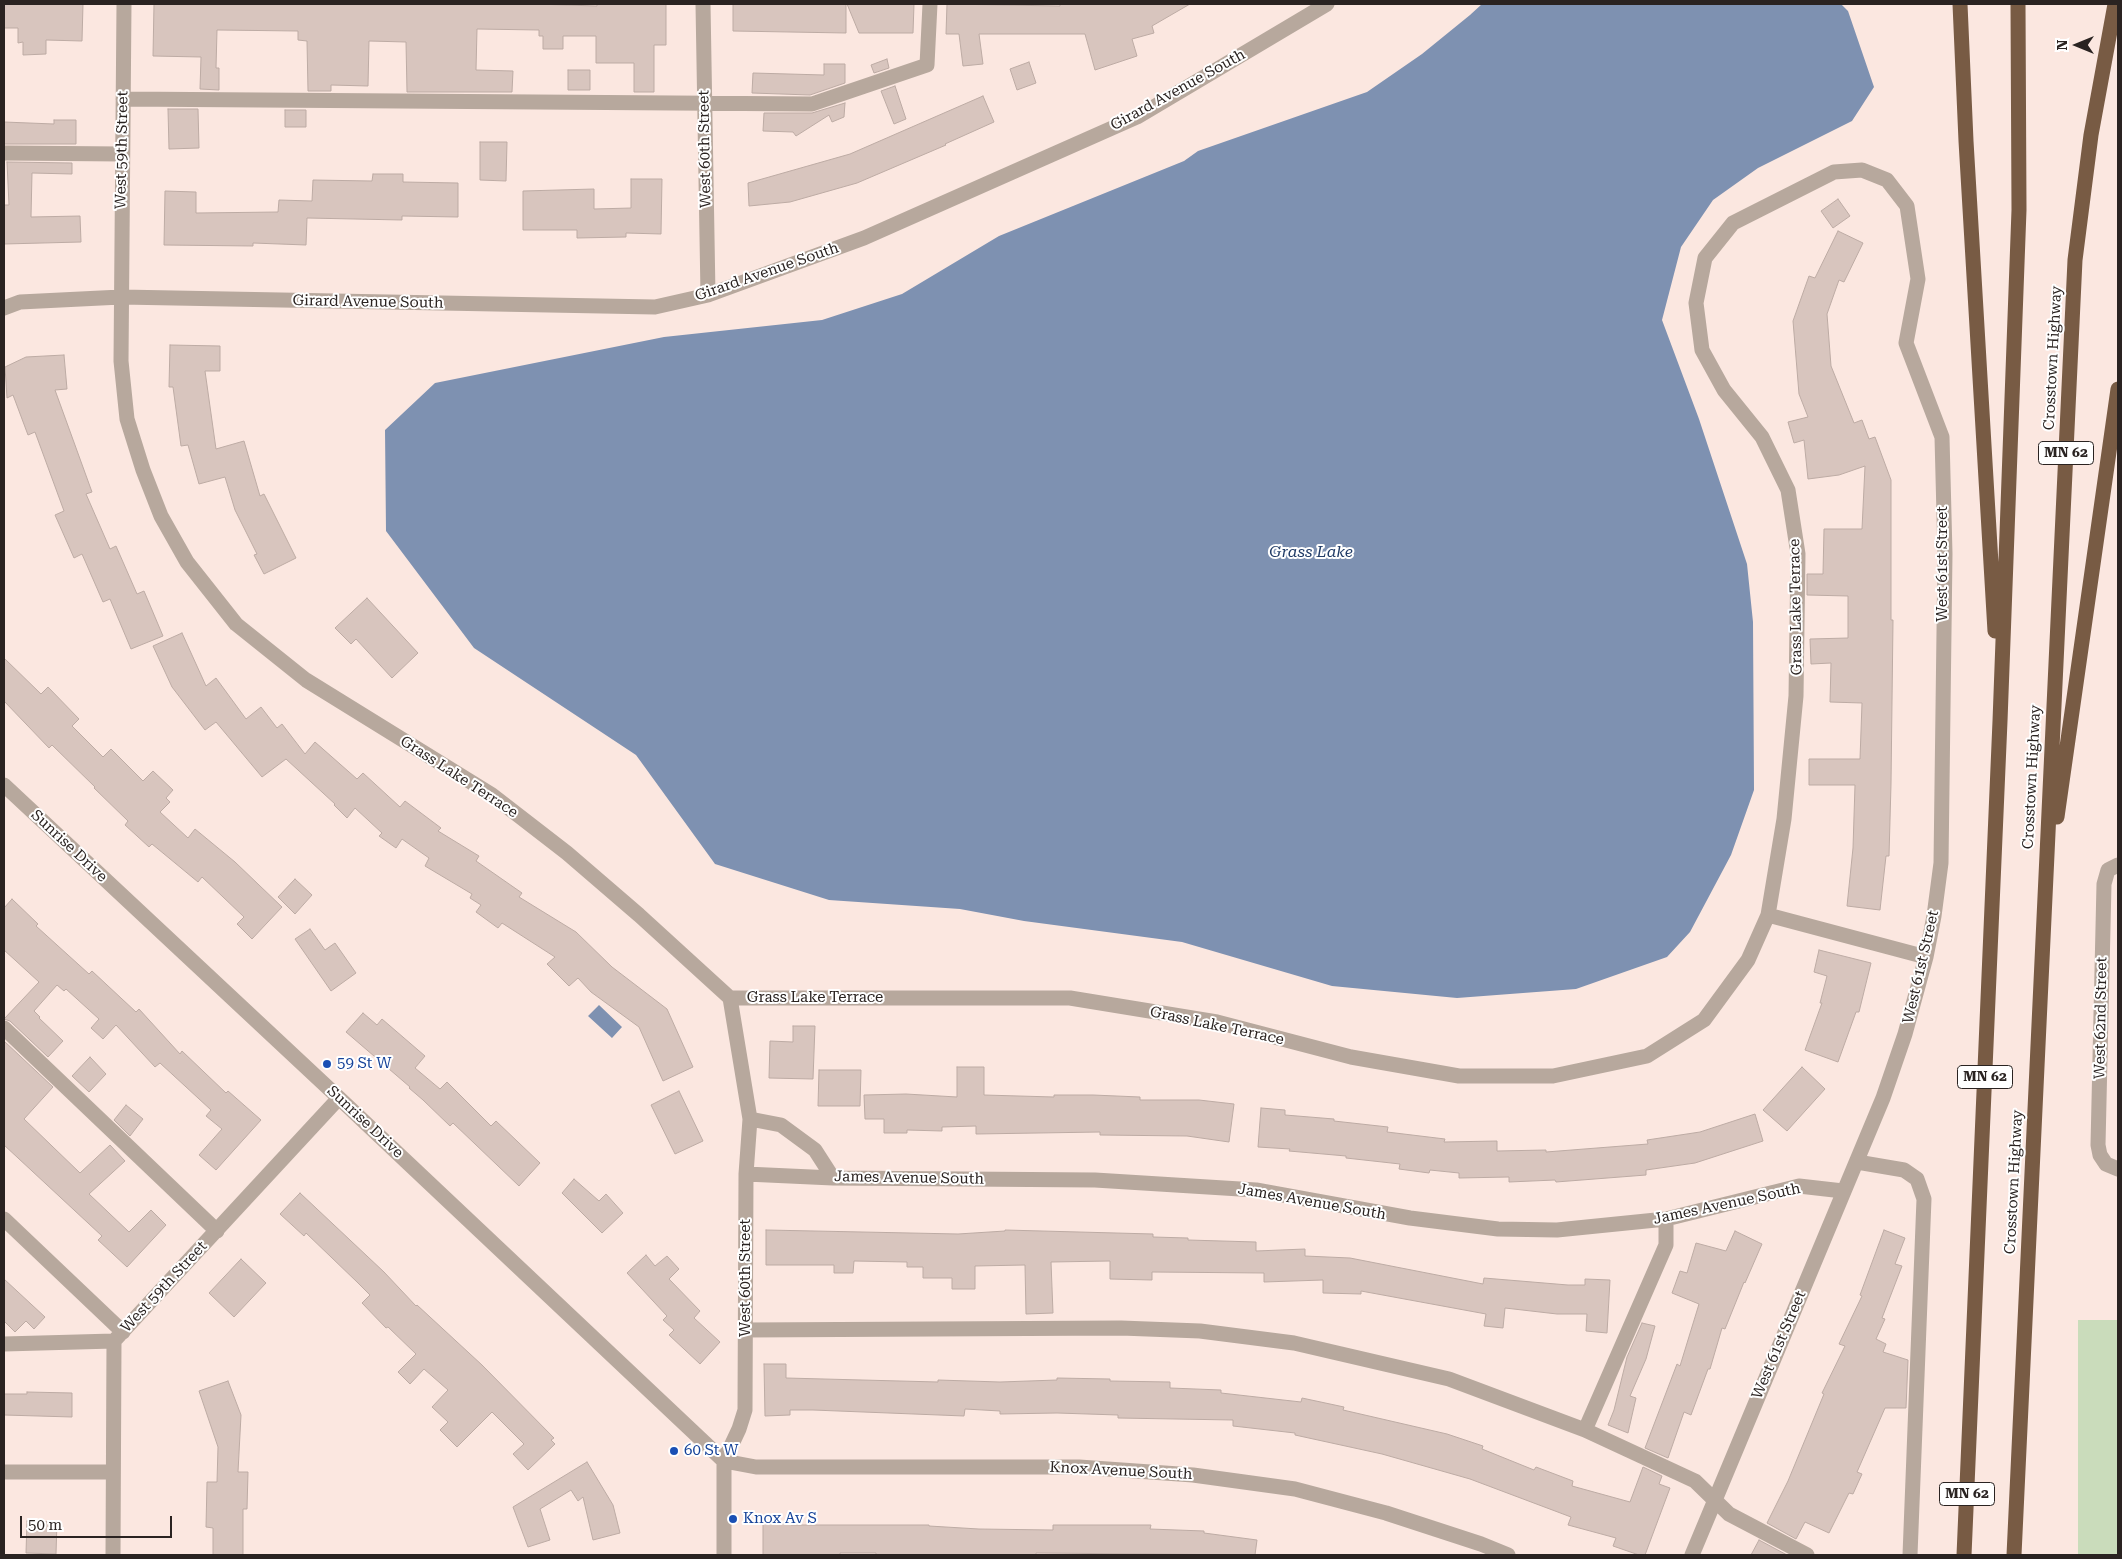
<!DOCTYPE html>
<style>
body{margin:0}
#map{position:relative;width:2122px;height:1559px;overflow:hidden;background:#fbe7e0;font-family:"Roboto Serif",serif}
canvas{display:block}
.frame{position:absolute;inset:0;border:5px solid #2a2321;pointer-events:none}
.north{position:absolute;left:2052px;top:20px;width:50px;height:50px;-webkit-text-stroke:4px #fff;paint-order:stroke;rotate:270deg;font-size:14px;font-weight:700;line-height:20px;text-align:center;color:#2a2321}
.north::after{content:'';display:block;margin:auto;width:18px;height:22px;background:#2a2321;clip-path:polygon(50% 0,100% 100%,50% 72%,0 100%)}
.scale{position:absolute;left:20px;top:1516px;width:152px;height:22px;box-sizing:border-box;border:2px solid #2a2321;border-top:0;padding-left:6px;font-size:15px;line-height:18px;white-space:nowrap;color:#2a2321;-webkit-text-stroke:4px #fff;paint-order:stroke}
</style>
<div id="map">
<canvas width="2122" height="1559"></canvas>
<div class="frame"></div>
<div class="north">N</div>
<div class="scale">50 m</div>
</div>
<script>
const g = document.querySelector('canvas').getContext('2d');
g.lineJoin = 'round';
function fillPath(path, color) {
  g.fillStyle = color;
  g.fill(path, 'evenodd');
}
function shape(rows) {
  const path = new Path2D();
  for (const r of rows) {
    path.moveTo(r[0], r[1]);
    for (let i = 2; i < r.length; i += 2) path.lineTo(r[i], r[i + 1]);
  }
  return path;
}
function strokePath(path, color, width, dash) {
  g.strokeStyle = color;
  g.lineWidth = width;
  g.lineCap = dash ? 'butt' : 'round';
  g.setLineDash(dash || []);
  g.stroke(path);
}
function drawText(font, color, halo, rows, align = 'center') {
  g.font = font + ' "Roboto Serif",serif';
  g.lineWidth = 4;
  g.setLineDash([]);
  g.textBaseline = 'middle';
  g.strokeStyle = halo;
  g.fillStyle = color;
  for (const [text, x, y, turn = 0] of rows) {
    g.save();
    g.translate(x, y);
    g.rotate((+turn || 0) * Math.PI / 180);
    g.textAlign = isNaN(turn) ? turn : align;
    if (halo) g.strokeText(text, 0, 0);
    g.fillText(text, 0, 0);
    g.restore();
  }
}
const green = shape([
 [2078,1320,2118,1320,2118,1555,2078,1555]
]);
const water = shape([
 [1482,4,1841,4,1848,11,1874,87,1852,121,1758,168,1713,200,1681,247,1662,320,1699,419,1747,564,1753,622,1754,790,1731,855,1690,932,1667,957,1576,989,1457,998,1332,986,1182,942,1024,921,960,909,829,900,715,864,636,755,474,648,386,531,385,430,435,383,664,337,822,320,902,294,999,236,1184,161,1198,151,1367,92,1422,54,1470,15],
 [599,1005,622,1027,612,1038,588,1016]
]);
const building = shape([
 [4,4,83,4,82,41,46,40,46,54,23,55,23,42,18,43,18,28,4,28,4,4],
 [154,4,535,4,597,6,597,4,666,4,666,45,654,45,654,92,634,92,634,63,596,63,596,36,563,36,563,49,543,49,543,36,539,36,539,30,477,29,476,70,513,71,512,92,407,92,406,42,369,41,368,86,331,85,331,91,308,91,307,41,298,40,298,31,217,30,216,68,219,68,219,90,200,89,201,57,153,56,154,4],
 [733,4,846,4,846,33,733,31,733,4],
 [847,4,914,4,913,33,859,33,847,4],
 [947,4,1060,6,1060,4,1190,4,1152,26,1154,33,1132,39,1137,56,1095,70,1085,34,979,34,983,64,963,66,959,34,946,34,947,4],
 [887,59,889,68,874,73,871,65,887,59],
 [1029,62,1036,83,1017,90,1010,69,1029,62],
 [824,64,845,64,845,83,810,95,752,93,753,73,824,75,824,64],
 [568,70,590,70,590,90,568,90,568,70],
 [895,86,906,119,894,124,881,91,895,86],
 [983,96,994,122,945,144,946,145,857,183,790,202,749,206,748,183,850,154,983,96],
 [845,103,844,117,832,122,829,115,796,136,793,132,763,131,764,113,812,113,845,103],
 [168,109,198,109,199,148,169,149,168,109],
 [285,110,306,110,306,127,285,127,285,110],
 [54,120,76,120,76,144,4,144,4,122,54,124,54,120],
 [480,142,507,142,506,181,480,180,480,142],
 [7,162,72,163,72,174,32,173,31,217,80,216,81,242,4,244,4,205,9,205,7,162],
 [373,174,403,174,403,182,458,183,458,217,402,216,402,220,307,218,306,245,253,243,253,246,164,245,165,191,196,192,196,213,278,212,279,200,312,201,313,180,372,181,373,174],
 [631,179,662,179,661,234,626,233,626,237,577,238,577,230,523,230,523,191,594,189,594,209,631,208,631,179],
 [1838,199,1850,216,1833,228,1821,211,1838,199],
 [1838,231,1863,243,1844,282,1839,280,1827,314,1831,366,1854,423,1862,420,1869,439,1875,437,1891,480,1891,620,1893,620,1891,784,1889,856,1886,856,1880,910,1847,906,1853,848,1855,785,1809,785,1809,759,1860,759,1862,703,1830,702,1831,663,1811,664,1810,639,1848,638,1848,596,1807,595,1807,574,1823,574,1824,529,1862,529,1865,466,1839,475,1808,479,1804,440,1794,443,1788,422,1808,417,1799,394,1793,321,1809,276,1815,278,1838,231],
 [170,345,220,346,220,371,205,371,216,449,244,441,260,496,264,494,296,558,264,574,254,555,257,554,235,510,225,477,199,484,188,445,181,446,173,387,169,387,170,345],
 [64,355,67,389,55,390,92,492,86,494,110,549,116,546,137,594,144,591,163,636,131,649,110,599,103,602,82,554,74,558,55,515,64,511,35,432,28,435,13,395,7,398,5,367,26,357,64,355],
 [367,598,418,653,392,678,356,639,351,644,335,628,367,598],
 [182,633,206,686,216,678,246,719,261,707,277,728,282,724,305,754,315,742,357,779,363,773,400,807,405,801,441,828,438,831,479,856,476,861,522,893,519,897,576,932,612,967,667,1009,693,1067,663,1081,639,1027,591,992,578,978,569,986,547,964,555,957,502,923,498,928,476,912,481,905,470,898,472,894,425,866,429,858,402,839,396,848,379,836,382,833,355,808,347,818,334,805,335,804,286,759,262,777,216,722,205,730,172,687,153,646,182,633],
 [4,658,41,694,48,687,79,719,72,726,103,757,111,749,143,781,153,771,173,790,166,798,170,802,160,812,188,838,195,829,235,862,282,907,252,939,237,924,244,917,202,877,198,882,152,844,149,847,125,825,128,821,94,788,95,787,52,745,49,748,4,701,4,658],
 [295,879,312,895,295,914,278,897,295,879],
 [12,899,38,924,36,926,89,974,92,971,136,1012,139,1009,180,1054,182,1051,226,1093,228,1091,261,1120,216,1170,199,1155,222,1129,206,1116,211,1110,160,1063,155,1067,116,1025,103,1039,91,1028,99,1019,66,989,64,991,57,985,34,1011,40,1017,39,1018,63,1041,48,1057,10,1021,4,1019,39,982,4,950,4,908,12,899],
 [310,929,325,950,335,943,356,973,331,991,295,939,310,929],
 [1819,950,1871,963,1859,1012,1856,1012,1838,1062,1805,1050,1822,1003,1820,1003,1827,976,1814,972,1819,950],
 [363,1013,377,1025,382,1019,425,1056,415,1068,440,1089,447,1082,491,1126,496,1121,540,1163,519,1186,453,1123,450,1126,423,1100,409,1088,410,1087,346,1032,363,1013],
 [793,1026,815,1026,813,1079,769,1078,770,1041,793,1042,793,1026],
 [4,1041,53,1087,24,1119,80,1173,110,1145,125,1161,89,1194,129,1232,151,1210,166,1225,127,1267,98,1240,102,1236,4,1145,4,1041],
 [90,1057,106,1074,89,1092,72,1076,90,1057],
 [957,1067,984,1067,984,1095,1054,1097,1054,1095,1093,1095,1140,1097,1140,1100,1199,1100,1234,1104,1229,1142,1187,1136,1100,1135,1100,1132,976,1134,976,1126,942,1127,942,1131,907,1130,907,1133,884,1133,884,1119,865,1119,864,1095,906,1094,957,1097,957,1067],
 [1802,1067,1825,1089,1787,1131,1763,1110,1802,1067],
 [819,1070,861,1070,860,1106,818,1106,819,1070],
 [679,1091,703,1141,675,1154,651,1105,679,1091],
 [126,1105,143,1119,130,1136,114,1120,126,1105],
 [1261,1108,1285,1110,1285,1115,1334,1119,1334,1121,1388,1127,1387,1132,1445,1139,1444,1142,1497,1141,1497,1151,1546,1150,1546,1152,1648,1144,1647,1140,1700,1132,1755,1114,1763,1141,1695,1163,1646,1170,1646,1175,1556,1182,1555,1180,1509,1182,1509,1177,1459,1178,1459,1173,1430,1170,1429,1173,1399,1169,1400,1164,1346,1158,1346,1156,1289,1151,1290,1149,1258,1147,1261,1108],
 [574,1179,599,1201,606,1194,623,1213,602,1233,562,1193,574,1179],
 [300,1193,384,1272,416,1306,417,1305,482,1365,554,1438,551,1440,555,1444,528,1470,513,1454,524,1444,492,1412,457,1447,440,1430,448,1422,432,1407,448,1390,424,1369,410,1384,398,1372,416,1354,388,1327,386,1328,362,1303,370,1295,357,1282,306,1233,304,1236,280,1214,300,1193],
 [766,1230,958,1234,1005,1231,1005,1230,1153,1234,1153,1237,1188,1238,1188,1240,1256,1242,1256,1251,1305,1249,1305,1256,1350,1258,1483,1284,1484,1278,1568,1285,1585,1285,1585,1279,1610,1280,1607,1333,1586,1331,1587,1314,1557,1314,1505,1308,1503,1328,1484,1326,1486,1314,1361,1291,1361,1294,1323,1293,1323,1280,1264,1282,1264,1273,1152,1272,1152,1280,1110,1279,1110,1261,1051,1262,1053,1313,1026,1314,1025,1265,975,1266,975,1289,952,1289,952,1278,923,1278,923,1267,907,1267,907,1262,854,1261,853,1273,834,1273,834,1265,766,1265,766,1230],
 [1884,1230,1905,1238,1895,1264,1902,1266,1882,1318,1885,1319,1876,1339,1886,1344,1883,1352,1908,1360,1906,1408,1885,1408,1857,1472,1862,1474,1853,1494,1849,1493,1829,1533,1805,1522,1796,1539,1767,1523,1788,1481,1824,1394,1822,1393,1845,1346,1839,1344,1862,1296,1860,1295,1884,1230],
 [1735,1231,1762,1244,1745,1283,1744,1282,1725,1329,1722,1328,1710,1369,1708,1369,1691,1415,1684,1412,1668,1458,1645,1448,1677,1364,1680,1366,1699,1304,1672,1293,1680,1271,1687,1273,1696,1243,1726,1251,1735,1231],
 [646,1255,655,1266,667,1256,679,1269,669,1279,700,1311,694,1318,720,1342,700,1364,669,1335,674,1330,663,1320,667,1316,627,1273,646,1255],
 [241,1259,266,1283,234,1317,209,1293,241,1259],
 [4,1279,45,1317,34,1329,26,1321,15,1332,4,1321,4,1279],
 [1642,1323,1655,1326,1646,1359,1630,1396,1636,1398,1628,1433,1608,1425,1614,1410,1627,1357,1642,1323],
 [764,1364,786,1364,786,1378,938,1382,938,1380,1000,1382,1057,1380,1057,1378,1110,1379,1110,1381,1170,1382,1170,1388,1221,1390,1221,1393,1301,1402,1302,1398,1344,1407,1343,1410,1447,1434,1483,1446,1482,1449,1534,1470,1536,1467,1573,1481,1572,1486,1630,1502,1643,1467,1662,1476,1659,1484,1670,1488,1645,1555,1639,1555,1613,1546,1616,1538,1568,1525,1571,1517,1470,1479,1382,1454,1295,1435,1295,1433,1233,1426,1233,1420,1118,1418,1118,1415,1057,1413,1000,1414,1000,1411,965,1409,964,1416,813,1410,790,1410,790,1415,765,1416,764,1364],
 [228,1381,241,1415,238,1472,248,1472,247,1509,243,1509,243,1555,213,1555,213,1528,206,1527,207,1482,217,1482,218,1447,199,1391,228,1381],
 [27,1392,72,1393,72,1417,4,1415,4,1394,27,1394,27,1392],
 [587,1462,613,1505,620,1533,593,1540,583,1497,578,1501,571,1490,540,1509,550,1540,528,1547,513,1507,587,1462],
 [27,1521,57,1522,56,1554,26,1553,27,1521],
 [763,1522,791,1523,791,1525,929,1525,929,1526,979,1529,1053,1530,1053,1525,1151,1525,1150,1529,1204,1531,1204,1533,1257,1540,1255,1555,1036,1553,1036,1555,876,1555,876,1553,840,1553,840,1555,763,1555,763,1522],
 [1759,1540,1787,1555,1751,1555,1759,1540]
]);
const minor = shape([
 [124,4,121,361,127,419,143,470,161,516,187,562,236,624,306,680,492,795,567,853,639,915,730,998,1070,998,1217,1022,1351,1057,1459,1076,1553,1076,1647,1056,1704,1020,1748,960,1768,915,1784,819,1796,696,1798,554,1788,490,1762,437,1724,390,1702,350,1696,303,1705,258,1733,223,1834,172,1862,170,1887,180,1907,206,1918,279,1906,343,1942,437,1945,554,1941,863,1934,916,1926,957,1905,1034,1883,1098,1692,1555],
 [703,4,708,295],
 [123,99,812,104,927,65,930,4],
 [4,153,122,154],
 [4,308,20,302,121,297,655,307,708,295,864,238,1137,117,1327,4],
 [4,785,339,1098,724,1461],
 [2118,865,2108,870,2104,884,2098,1145,2100,1155,2106,1164,2118,1169],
 [1768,915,1926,957],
 [4,1028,217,1231],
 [750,1119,781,1125,815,1150,833,1178],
 [1857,1162,1904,1170,1917,1179,1924,1199,1910,1555],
 [746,1174,833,1178,1095,1180,1256,1190,1410,1218,1498,1229,1557,1230,1666,1219,1799,1186,1843,1191],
 [4,1219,123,1332],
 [746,1330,1121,1328,1200,1331,1294,1343,1449,1379,1585,1430,1695,1481,1729,1514,1807,1555],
 [4,1344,114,1341],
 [1585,1430,1666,1245,1666,1219],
 [724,1461,756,1467,1079,1467,1193,1475,1295,1489,1386,1513,1481,1544,1508,1555],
 [4,1472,113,1472],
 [113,1555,114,1341,339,1098],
 [724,1555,724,1461,739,1429,745,1410,746,1174,750,1119,730,998]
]);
const highway = shape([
 [1960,4,1966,141,1995,631],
 [2057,817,2118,389],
 [1964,1555,2000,721,2019,210,2018,4],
 [2014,1555,2075,260,2091,135,2115,4]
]);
const markers = [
 [327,1064,5,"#1a4fb4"],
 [674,1451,5,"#1a4fb4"],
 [733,1519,5,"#1a4fb4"]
];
const shields = [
 [2066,453,55],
 [1985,1077,55],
 [1967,1494,55]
];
const shieldNames = [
 ["MN 62",2066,453],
 ["MN 62",1985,1077],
 ["MN 62",1967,1494]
];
const streetNames = [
 ["Girard Avenue South",1178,90,-29],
 ["West 60th Street",705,149,-91],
 ["West 59th Street",122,150,-89],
 ["Girard Avenue South",767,272,-19],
 ["Girard Avenue South",368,302,1],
 ["Crosstown Highway",2053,358,-87],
 ["West 61st Street",1943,564,-90],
 ["Grass Lake Terrace",1796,607,-91],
 ["Grass Lake Terrace",459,777,33],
 ["Crosstown Highway",2032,777,-87],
 ["Sunrise Drive",69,846,43],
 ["West 61st Street",1921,967,-77],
 ["Grass Lake Terrace",815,998],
 ["West 62nd Street",2101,1018,-89],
 ["Grass Lake Terrace",1217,1026,12],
 ["Sunrise Drive",365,1122,43],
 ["James Avenue South",909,1178,1],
 ["Crosstown Highway",2014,1182,-87],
 ["James Avenue South",1312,1202,10],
 ["James Avenue South",1727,1204,-12],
 ["West 60th Street",746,1278,-90],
 ["West 59th Street",164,1287,-47],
 ["West 61st Street",1779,1345,-67],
 ["Knox Avenue South",1121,1471,3]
];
const transitNames = [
 ["59 St W",337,1064],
 ["60 St W",684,1451],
 ["Knox Av S",743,1519]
];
const waterNames = [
 ["Grass Lake",1311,552]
];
fillPath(green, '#cadcbb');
fillPath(water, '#7e91b1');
fillPath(building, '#d8c5be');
strokePath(building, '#bdaba4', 1);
strokePath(minor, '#b7a89d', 15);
strokePath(highway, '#785b44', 15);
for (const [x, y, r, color] of markers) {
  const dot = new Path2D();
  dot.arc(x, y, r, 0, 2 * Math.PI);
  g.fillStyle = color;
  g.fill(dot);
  strokePath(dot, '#fff', 2);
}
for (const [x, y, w] of shields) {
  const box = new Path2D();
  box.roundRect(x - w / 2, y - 11.5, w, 23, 4);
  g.fillStyle = '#fff';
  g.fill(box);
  strokePath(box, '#2a2321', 1);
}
drawText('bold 14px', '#2a2321', null, shieldNames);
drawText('15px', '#2a2321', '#fff', streetNames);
drawText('15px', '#164399', '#fff', transitNames, 'left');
drawText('italic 16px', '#213c67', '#fff', waterNames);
</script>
